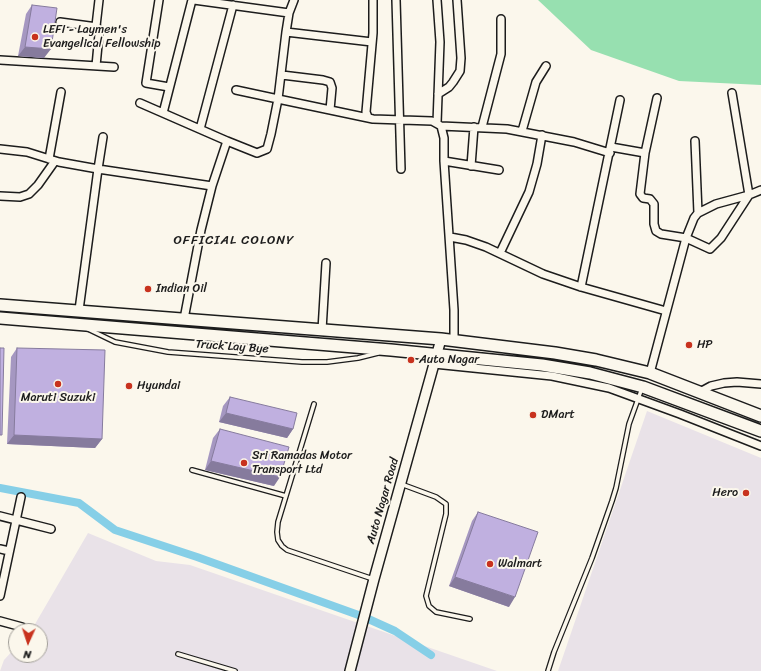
<!DOCTYPE html>
<style>
body{margin:0}
#map{position:relative;width:761px;height:671px;overflow:hidden;background:#fbf7ec;font-family:Sriracha,sans-serif}
canvas{display:block}
.north{position:absolute;left:8px;top:623px;width:40px;height:40px;box-sizing:border-box;background:#fbf7ec;border:1px solid #a29f99;border-radius:50%;rotate:183deg;font-size:11px;font-weight:700;line-height:16px;text-align:center;color:#1c1c1c}
.north::after{content:'';display:block;margin:auto;width:14px;height:18px;background:#c8321e;clip-path:polygon(50% 0,100% 100%,50% 72%,0 100%)}
</style>
<div id="map">
<canvas width="761" height="671"></canvas>
<div class="north">N</div>
</div>
<script>
const g = document.querySelector('canvas').getContext('2d');
g.lineJoin = 'round';
function fillPath(path, color) {
  g.fillStyle = color;
  g.fill(path, 'evenodd');
}
function shape(rows) {
  const path = new Path2D();
  for (const r of rows) {
    path.moveTo(r[0], r[1]);
    for (let i = 2; i < r.length; i += 2) path.lineTo(r[i], r[i + 1]);
  }
  return path;
}
function strokePath(path, color, width, dash) {
  g.strokeStyle = color;
  g.lineWidth = width;
  g.lineCap = dash ? 'butt' : 'round';
  g.setLineDash(dash || []);
  g.stroke(path);
}
function drawText(font, color, halo, rows, align = 'center') {
  g.font = font + ' Sriracha,sans-serif';
  g.lineWidth = 4;
  g.setLineDash([]);
  g.textBaseline = 'middle';
  g.strokeStyle = halo;
  g.fillStyle = color;
  for (const [text, x, y, turn = 0] of rows) {
    g.save();
    g.translate(x, y);
    g.rotate((+turn || 0) * Math.PI / 180);
    g.textAlign = isNaN(turn) ? turn : align;
    if (halo) g.strokeText(text, 0, 0);
    g.fillText(text, 0, 0);
    g.restore();
  }
}
const built = shape([
 [647,411,761,458,761,671,558,671],
 [88,533,156,561,190,565,497,671,0,671,4,660,16,647,16,655,40,655,40,631,31,631]
]);
const green = shape([
 [538,0,761,0,761,85,679,81,591,50]
]);
const canal = shape([
 [0,488,79,503,115,530,197,557,364,617,395,631,431,655]
]);
const service = shape([
 [88,329,115,342,168,352,302,362,327,362,358,358,378,353],
 [314,404,278,522,277,532,278,540,282,546,287,550,373,579],
 [192,470,286,496],
 [401,484,436,497,446,504,446,514,426,596,429,606,436,612,470,619],
 [178,654,235,671],
 [548,671,554,652,592,558,612,501,616,488,629,424,642,388]
]);
const minor = shape([
 [159,0,146,83,169,87],
 [194,0,289,13],
 [396,0,401,169],
 [437,0,440,42,437,123],
 [60,22,97,27,99,34,96,66],
 [96,26,99,0],
 [286,32,372,42],
 [0,60,114,67],
 [282,75,323,80,330,82,332,88,330,110],
 [236,90,278,99,286,32,289,13,294,0],
 [438,94,449,87,453,82,460,71,461,58,457,0],
 [657,98,645,153,640,194,643,198,650,199,654,204,654,224,656,231,661,234,686,238,710,249,721,238,749,195,732,93],
 [140,103,227,141],
 [163,113,192,0],
 [368,117,366,112,373,33,373,0],
 [441,126,444,138,444,161,454,310,454,340],
 [482,127,501,54,501,19],
 [200,129,233,5],
 [522,131,536,82,546,66],
 [695,141,698,213],
 [611,147,645,153],
 [0,149,27,152,59,162,98,169,103,137],
 [49,159,61,92],
 [444,161,499,170],
 [471,166,474,127],
 [0,196,20,197,29,194,38,185,55,161],
 [450,237,466,240,486,247,543,274,581,287,666,311],
 [500,253,529,192,537,164,542,135],
 [581,287,620,100],
 [79,310,98,169,212,186],
 [184,319,201,230,212,186,227,141,257,153,267,149,271,134,278,99,373,119,432,121,441,126,507,129,574,142,610,153],
 [322,330,326,263],
 [434,364,552,376,609,388,680,414,761,446],
 [650,373,686,238,694,218,698,213,716,204,749,195,761,190],
 [700,392,711,386,724,383,737,382,761,384],
 [0,516,51,529],
 [0,549,9,551],
 [0,596,21,497],
 [0,621,22,627]
]);
const tertiary = shape([
 [350,671,374,579,441,339]
]);
const primary = shape([
 [0,305,441,339,555,353,596,360,650,373,761,416],
 [0,318,391,350,542,365,590,373,643,387,761,431]
]);
const wall = shape([
 [32,5,44,58,18,56,26,14],
 [17,348,102,439,95,448,7,444,11,357],
 [230,397,293,429,287,438,219,422,223,406],
 [220,429,274,486,205,470,213,438],
 [478,512,509,607,449,586,472,521]
]);
const shadedWall = shape([
 [25,47,51,49,44,58,18,56],
 [226,413,293,429,287,438,219,422],
 [14,435,102,439,95,448,7,444],
 [211,461,280,477,274,486,205,470],
 [455,577,515,597,509,607,449,586]
]);
const building = shape([
 [32,5,57,8,51,49,25,47,32,5],
 [0,348,4,348,2,435,0,435,0,348],
 [17,348,105,350,102,439,14,435,17,348],
 [230,397,297,413,293,429,226,413,230,397],
 [220,429,289,447,280,477,211,461,220,429],
 [478,512,538,532,515,597,455,577,478,512]
]);
const markers = [
 [35,37,4,"#c8321e"],
 [148,289,4,"#c8321e"],
 [689,345,4,"#c8321e"],
 [411,360,4,"#c8321e"],
 [58,384,4,"#c8321e"],
 [129,386,4,"#c8321e"],
 [533,415,4,"#c8321e"],
 [244,463,4,"#c8321e"],
 [746,493,4,"#c8321e"],
 [490,564,4,"#c8321e"]
];
const poiNames = [
 ["LEFI - Laymen's",43,30],
 ["Evangelical Fellowship",43,44],
 ["Indian Oil",156,289],
 ["HP",697,345],
 ["Auto Nagar",419,360],
 ["Hyundai",137,386],
 ["Maruti Suzuki",58,398,"center"],
 ["DMart",541,415],
 ["Sri Ramadas Motor",252,456],
 ["Transport Ltd",252,470],
 ["Hero",738,493,"right"],
 ["Walmart",498,564]
];
const streetNames = [
 ["Truck Lay Bye",232,347,4],
 ["Auto Nagar Road",383,501,-74]
];
const neighbourhoodNames = [
 ["OFFICIAL COLONY",234,241]
];
fillPath(built, '#e9e2e8');
fillPath(green, '#97e0b0');
strokePath(canal, '#86cfe7', 8);
strokePath(service, '#1c1c1c', 6);
strokePath(minor, '#1c1c1c', 10);
strokePath(tertiary, '#1c1c1c', 12);
strokePath(primary, '#1c1c1c', 14);
strokePath(service, '#fbf7ec', 3.5);
strokePath(minor, '#fbf7ec', 7);
strokePath(tertiary, '#fbf7ec', 9);
strokePath(primary, '#fbf7ec', 11);
fillPath(wall, '#a597c1');
fillPath(shadedWall, '#867b9d');
fillPath(building, '#c0b0e0');
strokePath(building, '#867b9d', 1);
for (const [x, y, r, color] of markers) {
  const dot = new Path2D();
  dot.arc(x, y, r, 0, 2 * Math.PI);
  g.fillStyle = color;
  g.fill(dot);
  strokePath(dot, '#fbf7ec', 1.5);
}
drawText('12px', '#1c1c1c', '#fbf7ec', poiNames, 'left');
drawText('12px', '#1c1c1c', '#fbf7ec', streetNames);
g.letterSpacing = '1px';
drawText('13px', '#1c1c1c', '#fbf7ec', neighbourhoodNames);
g.letterSpacing = '0px';
</script>
